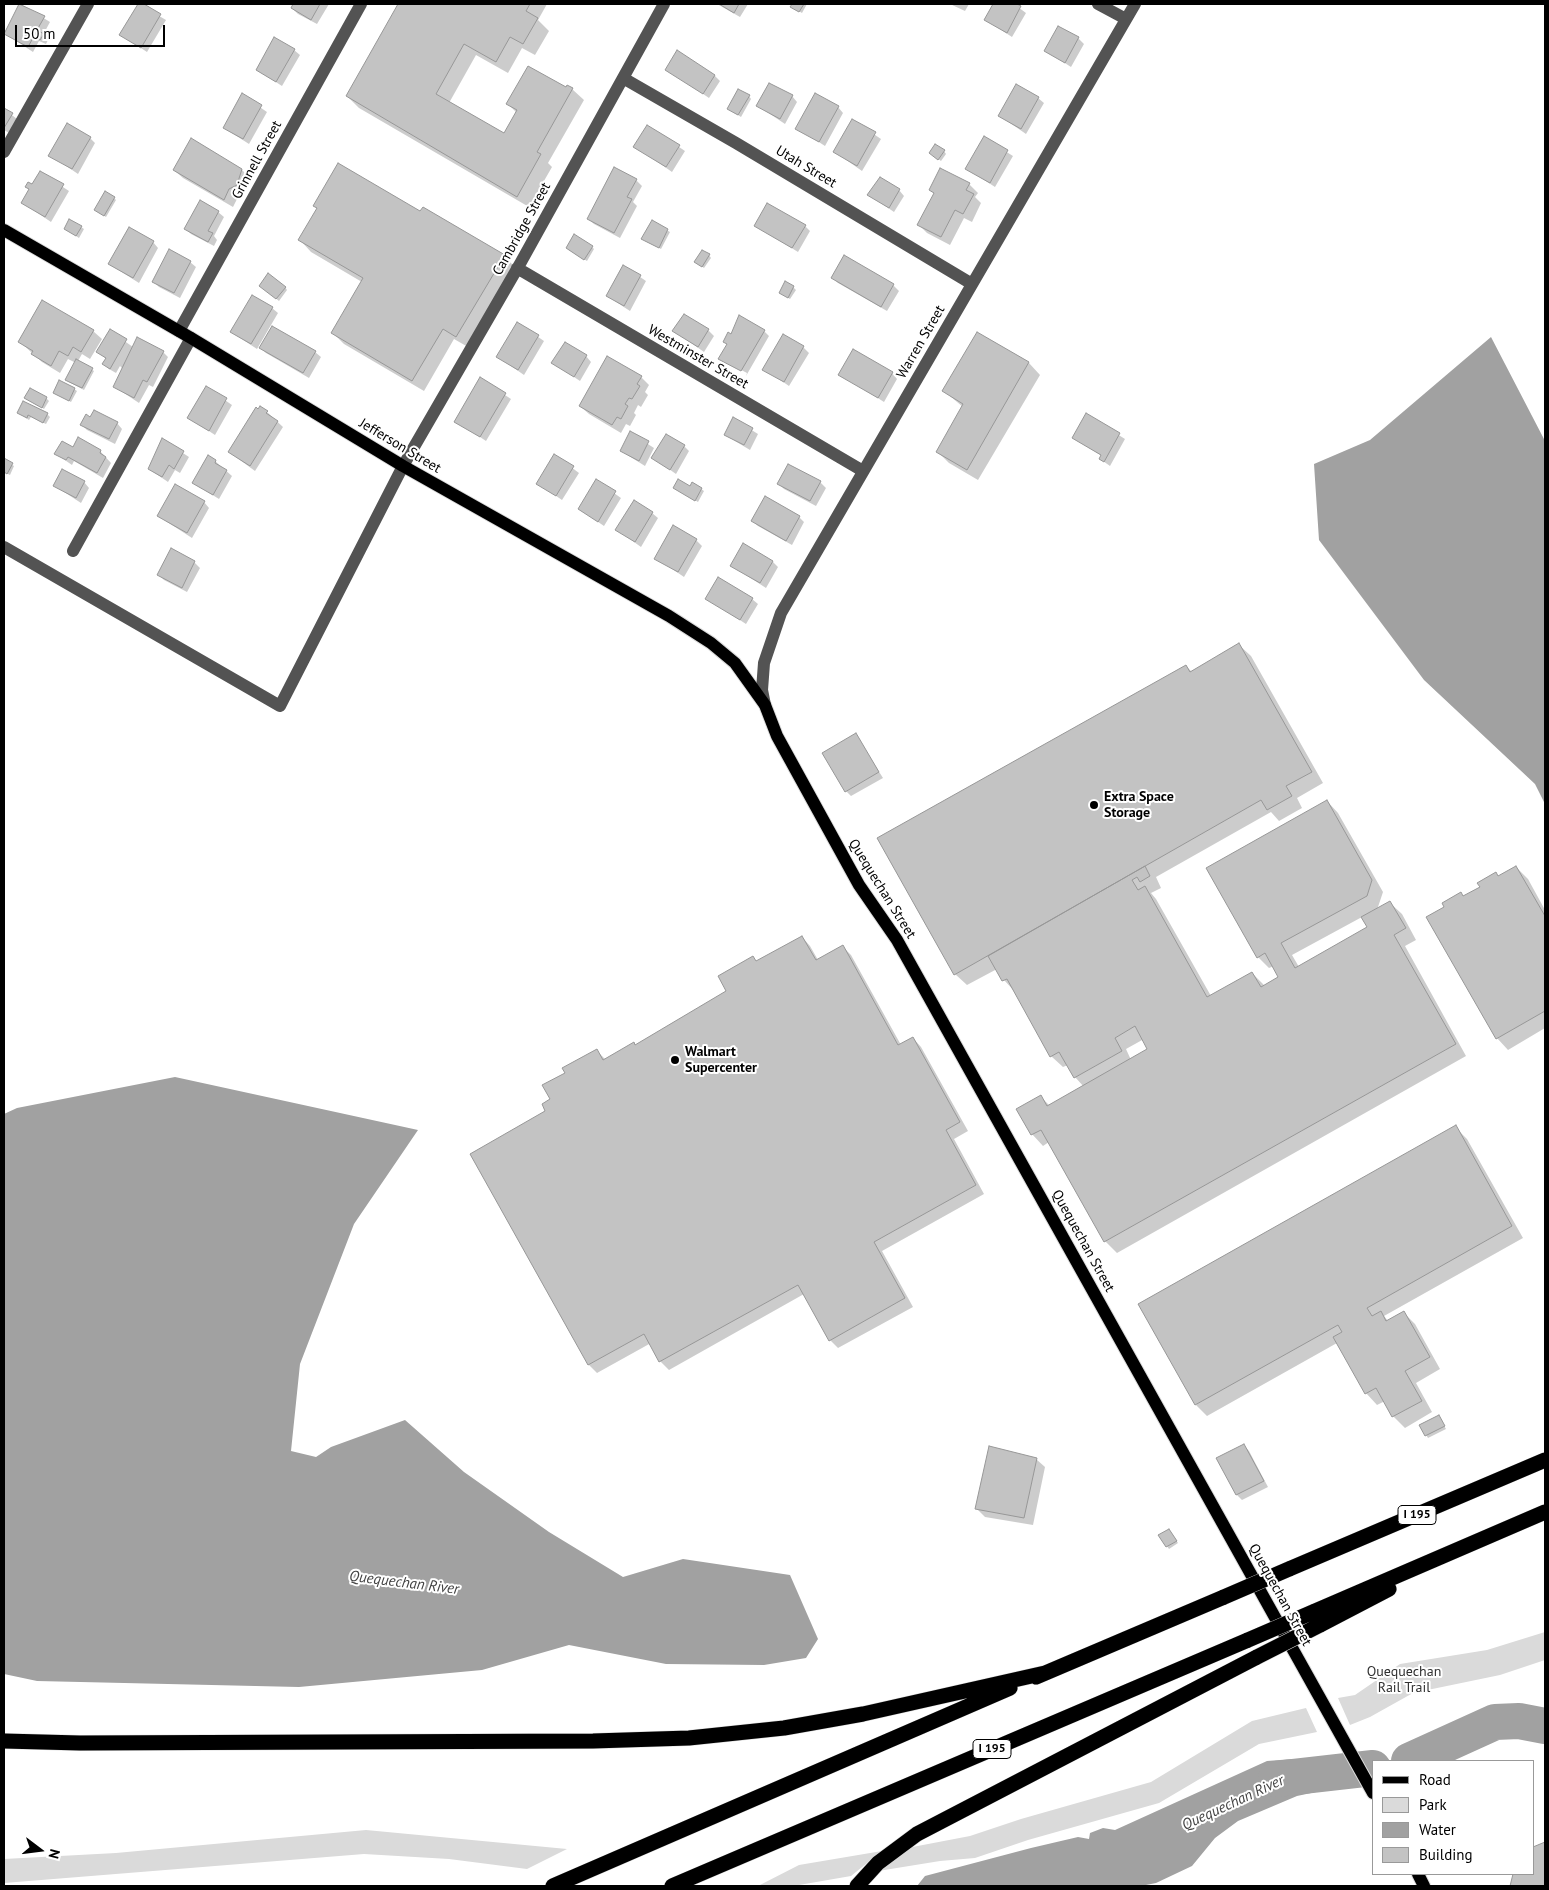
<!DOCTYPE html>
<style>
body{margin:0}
#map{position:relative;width:1549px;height:1890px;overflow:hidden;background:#fff;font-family:"PT Sans",sans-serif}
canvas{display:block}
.frame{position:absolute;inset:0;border:5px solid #000;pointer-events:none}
.legend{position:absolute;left:1372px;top:1760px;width:162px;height:115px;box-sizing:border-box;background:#fff;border:1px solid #999;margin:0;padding:6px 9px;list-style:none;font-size:15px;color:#000}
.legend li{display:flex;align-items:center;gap:10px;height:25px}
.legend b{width:25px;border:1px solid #999}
.north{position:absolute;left:15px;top:1825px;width:50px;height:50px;-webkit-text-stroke:4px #fff;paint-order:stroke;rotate:105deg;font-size:14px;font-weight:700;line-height:20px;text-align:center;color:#000}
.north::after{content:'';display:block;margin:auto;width:18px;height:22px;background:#000;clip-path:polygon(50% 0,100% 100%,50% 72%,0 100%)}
.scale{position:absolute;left:15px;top:25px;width:150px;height:22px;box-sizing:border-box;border:2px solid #000;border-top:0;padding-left:6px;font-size:15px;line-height:18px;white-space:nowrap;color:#000;-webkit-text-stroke:4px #fff;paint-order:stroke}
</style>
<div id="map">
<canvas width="1549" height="1890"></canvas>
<div class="frame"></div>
<ul class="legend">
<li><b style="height:6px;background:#000"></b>Road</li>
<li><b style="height:14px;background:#dadada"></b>Park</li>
<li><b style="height:14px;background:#a1a1a1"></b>Water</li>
<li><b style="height:14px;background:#c3c3c3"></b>Building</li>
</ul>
<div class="north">N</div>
<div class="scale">50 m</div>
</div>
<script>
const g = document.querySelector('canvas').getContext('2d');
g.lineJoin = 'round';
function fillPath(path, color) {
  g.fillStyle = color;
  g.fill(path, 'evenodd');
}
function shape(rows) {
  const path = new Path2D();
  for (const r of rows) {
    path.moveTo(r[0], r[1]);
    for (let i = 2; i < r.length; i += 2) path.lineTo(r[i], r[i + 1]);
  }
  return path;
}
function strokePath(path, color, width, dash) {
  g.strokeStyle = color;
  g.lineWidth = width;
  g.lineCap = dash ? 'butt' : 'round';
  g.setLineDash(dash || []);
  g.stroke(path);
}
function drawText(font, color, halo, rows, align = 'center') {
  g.font = font + ' "PT Sans",sans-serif';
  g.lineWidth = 4;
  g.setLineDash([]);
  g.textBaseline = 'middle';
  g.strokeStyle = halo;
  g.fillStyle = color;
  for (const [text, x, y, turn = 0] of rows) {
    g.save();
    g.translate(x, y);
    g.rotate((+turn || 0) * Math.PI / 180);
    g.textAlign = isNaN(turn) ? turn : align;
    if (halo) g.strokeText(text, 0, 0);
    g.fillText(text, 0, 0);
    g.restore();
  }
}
const green = shape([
 [1545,1632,1545,1660,1500,1675,1413,1693,1370,1717,1350,1725,1338,1698,1355,1695,1400,1664,1487,1650],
 [1306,1708,1317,1732,1259,1744,1159,1803,1028,1840,975,1858,940,1861,872,1872,902,1849,970,1836,1021,1819,1151,1782,1252,1721],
 [366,1830,567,1849,527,1869,449,1859,364,1854,4,1883,4,1859,116,1853],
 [882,1851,851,1876,799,1885,758,1886,799,1865]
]);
const water = shape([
 [1491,337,1545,441,1545,804,1535,784,1424,680,1319,540,1314,464,1370,440],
 [175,1077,418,1130,354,1224,300,1364,291,1451,316,1457,331,1447,405,1420,464,1472,549,1532,623,1577,683,1559,790,1575,818,1639,806,1658,764,1665,666,1664,569,1645,482,1670,299,1687,37,1681,4,1674,4,1114,17,1108],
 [1293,1759,1320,1760,1330,1789,1297,1796,1238,1821,1215,1838,1192,1866,1156,1883,1141,1886,917,1886,925,1876,1031,1848,1078,1837,1089,1839,1090,1833,1103,1828,1115,1830,1267,1761]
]);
const shadow = shape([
 [21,4,50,22,43,35,48,40,46,44,39,41,33,52,4,33],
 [139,4,166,20,147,52,121,35],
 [295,4,329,4,317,24,298,14,292,8],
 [399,4,547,4,538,20,549,31,535,55,522,48,508,73,476,55,449,103,505,134,517,113,508,104,572,89,584,100,548,163,552,167,529,207,359,108,347,96],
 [717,4,748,4,740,17],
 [793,4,807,4,802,13,792,7],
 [950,4,969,4,965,11],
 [995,4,1014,4,1026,13,1012,37,986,20],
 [1078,38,1084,44,1071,67,1046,51],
 [294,50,300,55,282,86,257,70],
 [666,69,715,76,720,81,709,98],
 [242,95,267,112,249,144,224,128],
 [749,96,751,99,741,117,728,109],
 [792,96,797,102,785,124,758,106],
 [1038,98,1044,103,1026,134,1000,116],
 [838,107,843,113,825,146,797,128],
 [4,109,17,119,9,133,4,130],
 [853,120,881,139,862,171,835,152],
 [648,126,685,151,672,172,635,146],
 [90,138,95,143,78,174,50,155],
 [984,138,1013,156,995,187,967,169],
 [944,151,946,154,941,161,933,155],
 [174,170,242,170,250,178,242,196,238,197,233,207,183,178],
 [40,172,69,191,51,222,23,203],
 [636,180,642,186,633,202,637,206,620,238,594,224,588,219],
 [969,184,978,193,975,197,981,203,972,222,964,218,950,245,927,233,919,225,935,194,930,189],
 [899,190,904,196,894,212,869,195],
 [114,198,116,200,106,217,98,212],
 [314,206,421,213,504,256,515,267,468,347,454,339,424,391,344,344,332,332,362,282,311,252,300,240,318,209],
 [218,212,224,217,214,236,217,240,214,246,191,234,186,229],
 [70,220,84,229,79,238,65,229],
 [652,222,670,232,661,249,645,241],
 [756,226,805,226,810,231,798,252],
 [153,242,158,248,139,283,109,264],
 [592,247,594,249,587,261,569,250],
 [709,255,711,258,704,268,696,262],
 [190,262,196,267,180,298,159,287,153,281],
 [624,266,646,281,630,311,607,296],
 [833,278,893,285,899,291,887,311,838,283],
 [285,287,287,290,279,301,263,288],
 [793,287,796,290,790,299,780,293],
 [272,308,278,313,257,349,231,332],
 [518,323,544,341,524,375,498,357],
 [708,330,714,336,704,352,674,331],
 [93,331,102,339,90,359,82,354,78,361,94,371,84,390,69,382,76,363,68,359,60,373,42,362,20,342],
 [110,331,133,347,163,352,168,357,153,387,149,385,139,403,115,387,124,370,120,366,116,373,109,369,104,364,106,359,98,352],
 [764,331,769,336,746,376,747,373,724,361,724,363,720,358,732,336],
 [977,333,1029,363,1040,375,978,480,949,463,937,451,963,407,944,391],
 [803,347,809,353,789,386,764,369],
 [261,348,315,352,321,357,309,378,266,353],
 [586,356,591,362,580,381,553,363],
 [892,373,897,379,884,402,840,374],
 [641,377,649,385,645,392,648,395,641,407,638,405,634,413,636,415,630,426,626,424,621,433,589,414,580,406],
 [481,379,511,399,486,441,456,421],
 [206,387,232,405,215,435,189,418],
 [74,389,77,391,71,402,54,393],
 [26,398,46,398,49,401,44,409],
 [267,412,283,427,255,471,229,452],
 [18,413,47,414,50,417,46,424,31,417,29,420],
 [1087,415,1125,439,1110,466,1100,459,1102,456,1073,438],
 [91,419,117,423,122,429,115,444,87,430,82,425],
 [734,419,758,434,750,450,725,435],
 [631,433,654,448,645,466,621,451],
 [163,440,189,457,180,473,175,470,168,482,149,469],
 [684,446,689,451,676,474,653,458],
 [74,449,100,451,111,463,103,478,74,461,72,465,56,454],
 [555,455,579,473,562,500,537,483],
 [4,460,14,466,10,475,4,472],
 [215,461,232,476,219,499,193,483],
 [597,481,621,498,604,526,579,509],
 [84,482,89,488,81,503,55,486],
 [820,482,826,488,816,506,784,489,779,484],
 [674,488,701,489,704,491,698,502],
 [204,502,209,508,192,538,158,516],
 [652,513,658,518,641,547,617,530],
 [799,517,804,522,792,545,758,526,753,521],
 [696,540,702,546,684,577,656,558],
 [171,550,194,562,200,568,187,592,164,580,159,575],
 [773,562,778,567,766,588,732,566],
 [707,599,752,599,758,604,746,624],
 [1239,645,1251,656,1323,783,1297,798,1302,808,1279,821,1271,812,1156,877,1161,888,1151,893,1156,899,1211,996,1252,973,1265,986,1280,977,1274,966,1269,968,1258,957,1327,801,1338,813,1383,892,1377,910,1390,903,1402,914,1416,940,1405,946,1466,1056,1117,1253,1105,1241,1049,1142,1043,1146,1032,1134,1041,1097,1050,1106,1084,1087,1075,1077,1068,1065,1063,1067,1051,1056,1016,993,1004,980,997,969,967,985,955,974,1186,666,1192,672],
 [1362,917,1369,928,1299,967,1292,955],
 [1144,1039,1149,1050,1131,1060,1126,1049],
 [856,735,883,778,851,796,846,791],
 [1516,867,1528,879,1545,910,1545,1028,1508,1050,1497,1038,1464,897],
 [802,937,810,946,818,960,842,946,851,955,901,1045,913,1038,921,1047,968,1131,954,1139,984,1194,882,1251,913,1307,838,1348,830,1340,804,1294,669,1370,660,1361,651,1343,597,1373,589,1365,472,1154,547,1112,567,1073,596,1050,606,1060,635,1046,728,991,757,962],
 [1455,1127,1467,1139,1523,1238,1384,1316,1388,1321,1403,1312,1415,1324,1440,1369,1416,1383,1432,1412,1405,1428,1393,1416,1385,1401,1377,1405,1366,1393,1337,1343,1207,1416,1196,1405],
 [1439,1417,1446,1429,1428,1438,1421,1426],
 [1244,1445,1249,1451,1268,1487,1242,1500,1237,1495],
 [1036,1459,1045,1467,1033,1525,985,1517,977,1509],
 [1169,1530,1178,1543,1169,1549,1160,1536],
 [1545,1843,1545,1886,1512,1886,1515,1874,1533,1874,1533,1848]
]);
const river = shape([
 [1409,1761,1495,1722,1519,1721,1545,1726],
 [1276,1779,1373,1768]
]);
const building = shape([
 [19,4,45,16,37,30,44,34,40,40,34,36,28,47,4,34,19,4],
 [138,4,144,4,161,14,141,48,119,35,138,4],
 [293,4,320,4,311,20,291,8,293,4],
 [398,4,530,4,526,11,538,18,523,44,510,37,496,62,464,44,436,94,504,133,517,110,506,104,528,66,566,87,567,85,573,88,537,152,541,154,517,197,346,96,398,4],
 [719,4,739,4,734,13,719,4],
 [792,4,804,4,799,12,790,7,792,4],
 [993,4,1017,4,1021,6,1007,33,984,20,993,4],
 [1058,26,1079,37,1065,63,1044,51,1058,26],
 [274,37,295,49,276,82,256,70,274,37],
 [677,50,715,75,703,94,665,70,677,50],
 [769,83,793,95,780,119,756,106,769,83],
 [1016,84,1039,97,1021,129,998,116,1016,84],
 [738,89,750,95,738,115,727,109,738,89],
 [242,93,262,105,243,139,223,128,242,93],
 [815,93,839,106,819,142,795,129,815,93],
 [4,108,13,113,4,128,4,108],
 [852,119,876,132,857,166,833,152,852,119],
 [67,123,91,137,72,169,48,156,67,123],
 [647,125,680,145,666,167,633,147,647,125],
 [984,136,1008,150,990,183,965,169,984,136],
 [191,138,242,169,237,185,229,189,224,200,173,170,191,138],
 [935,144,945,150,938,160,929,153,935,144],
 [338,163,420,211,423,207,505,255,456,337,443,329,412,381,331,333,363,278,298,240,317,208,313,206,338,163],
 [614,167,637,179,627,197,632,199,614,233,587,219,614,167],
 [940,168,970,183,966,190,974,194,963,214,955,210,941,237,917,225,934,193,929,190,940,168],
 [40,171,64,184,45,217,21,203,29,189,25,187,28,182,32,184,40,171],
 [880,177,900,189,889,208,867,195,880,177],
 [105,191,115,197,104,216,94,210,105,191],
 [200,200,219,211,208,231,213,233,208,242,184,229,200,200],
 [767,203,806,225,792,248,754,226,767,203],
 [69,219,82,226,76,236,64,229,69,219],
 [652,220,668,229,659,248,641,239,652,220],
 [129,227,154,241,133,278,108,264,129,227],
 [574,234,593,246,584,260,566,248,574,234],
 [169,249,191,261,174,293,152,282,169,249],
 [702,250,710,254,702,267,694,262,702,250],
 [844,255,894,284,881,307,831,278,844,255],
 [623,265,641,275,624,306,606,296,623,265],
 [268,273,286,287,276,299,259,286,268,273],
 [785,281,794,286,788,298,779,293,785,281],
 [252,295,273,307,251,344,230,332,252,295],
 [42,300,94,330,81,352,73,347,68,356,59,351,51,366,31,354,33,351,18,342,42,300],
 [684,314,709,329,698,347,672,331,684,314],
 [739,315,765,330,741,371,718,359,727,344,723,342,728,332,731,334,739,315],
 [517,322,539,335,518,370,496,357,517,322],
 [272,326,316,351,303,373,259,348,272,326],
 [110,329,127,339,110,369,102,364,106,358,96,352,110,329],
 [977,332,1029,362,967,470,936,452,963,404,942,391,977,332],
 [783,334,804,346,784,382,762,370,783,334],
 [137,337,164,351,147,382,143,380,134,398,113,387,137,337],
 [565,342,587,355,574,377,551,363,565,342],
 [853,349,893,372,878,398,838,375,853,349],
 [607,356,642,376,637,384,640,386,632,399,629,398,625,404,628,406,621,419,617,417,612,425,579,406,607,356],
 [76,359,93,368,82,388,65,380,76,359],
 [480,377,506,393,480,437,454,422,480,377],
 [59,380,75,388,69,401,53,393,59,380],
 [206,386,227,398,209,431,187,418,206,386],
 [30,388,47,397,42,408,24,398,30,388],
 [23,401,48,413,43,423,28,415,27,418,17,413,23,401],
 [260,406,268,411,266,413,278,421,250,466,228,452,256,407,258,409,260,406],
 [94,410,118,422,109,439,80,425,86,414,90,417,94,410],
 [1086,413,1120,433,1104,462,1099,459,1101,455,1072,438,1086,413],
 [733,417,753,428,744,445,724,435,733,417],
 [630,431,649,441,639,461,620,451,630,431],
 [666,434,685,445,670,470,651,458,666,434],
 [78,437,101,450,100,453,106,457,97,473,68,457,66,460,54,454,62,441,73,447,78,437],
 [162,438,184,451,174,469,169,465,162,477,148,469,162,438],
 [554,454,574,466,556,496,536,484,554,454],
 [208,455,216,460,215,463,227,470,213,495,192,483,208,455],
 [4,458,13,463,7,474,4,472,4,458],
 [788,464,821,481,810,501,777,484,788,464],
 [62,469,85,481,76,498,53,486,62,469],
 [596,479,616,491,598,522,578,509,596,479],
 [678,479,690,486,692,482,702,488,695,501,673,488,678,479],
 [175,484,205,501,187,533,157,516,175,484],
 [765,496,800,516,786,541,751,521,765,496],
 [634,500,653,512,635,542,615,530,634,500],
 [673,525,697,539,678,572,654,559,673,525],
 [743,543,773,561,760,583,730,566,743,543],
 [171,548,195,561,182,588,157,575,171,548],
 [718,577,753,598,740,620,705,599,718,577],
 [1239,643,1312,772,1286,786,1292,796,1267,810,1261,800,954,975,877,838,1186,665,1190,672,1239,643],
 [856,733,879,772,845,792,822,753,856,733],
 [1327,800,1372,880,1367,896,1281,943,1295,968,1367,927,1361,917,1390,901,1406,928,1394,935,1456,1044,1104,1242,1041,1130,1031,1135,1016,1109,1041,1095,1047,1106,1147,1049,1135,1026,1115,1038,1122,1051,1074,1078,1059,1052,1050,1057,1007,979,1002,981,988,956,1145,866,1150,876,1140,882,1137,877,1132,880,1138,890,1145,886,1207,997,1252,972,1261,987,1278,977,1265,953,1257,958,1206,868,1327,800],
 [1516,866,1545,916,1545,1011,1496,1039,1426,917,1444,907,1442,903,1461,892,1463,896,1480,887,1477,883,1496,872,1498,876,1516,866],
 [802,936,816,960,843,945,898,1045,913,1037,960,1122,946,1130,976,1185,874,1242,905,1298,829,1341,798,1285,659,1362,644,1334,588,1365,470,1154,545,1111,542,1104,550,1099,542,1085,565,1073,562,1068,597,1049,603,1060,634,1042,635,1045,726,991,718,976,753,956,756,961,802,936],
 [1456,1125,1512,1226,1367,1308,1372,1316,1381,1311,1386,1321,1404,1311,1430,1357,1405,1371,1422,1401,1392,1417,1376,1388,1365,1394,1333,1337,1342,1332,1338,1325,1195,1405,1138,1304,1456,1125],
 [1439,1415,1445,1426,1425,1436,1419,1425,1439,1415],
 [1244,1444,1264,1481,1236,1495,1216,1458,1244,1444],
 [989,1446,1037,1458,1024,1518,975,1509,989,1446],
 [1169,1529,1177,1541,1166,1547,1158,1535,1169,1529],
 [1545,1842,1545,1886,1510,1886,1513,1874,1533,1874,1533,1847,1545,1842]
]);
const minor = shape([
 [1098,4,1126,19],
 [623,78,736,143,972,284],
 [4,152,88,4],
 [517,268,863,471],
 [179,331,361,4],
 [4,547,280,706,403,466,521,262,664,4],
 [73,551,191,338],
 [765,705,762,690,764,663,781,613,1135,4]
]);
const major = shape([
 [4,230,191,338,403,466,669,616,711,643,735,663,765,705,777,736,859,885,897,940,1373,1793],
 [1418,1874,1424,1886]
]);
const highway = shape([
 [1289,1569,1545,1460],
 [1313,1612,1545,1512],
 [1320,1625,1389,1589],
 [1036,1677,1224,1597],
 [4,1741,80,1743,593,1741,689,1738,784,1728,863,1714,1045,1673],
 [553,1886,1010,1688],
 [672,1886,1248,1640],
 [857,1886,878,1863,917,1834,1257,1657]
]);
const highwayBridge = shape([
 [1224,1597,1289,1569],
 [1248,1640,1313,1612],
 [1257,1657,1320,1625]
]);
const markers = [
 [1094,805,5,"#000"],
 [675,1060,5,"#000"]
];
const shields = [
 [1417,1515,38],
 [992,1749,38]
];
const shieldNames = [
 ["I 195",1417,1515],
 ["I 195",992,1749]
];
const streetNames = [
 ["Grinnell Street",257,160,-61],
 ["Utah Street",806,167,31],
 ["Cambridge Street",522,229,-61],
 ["Warren Street",921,342,-60],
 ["Westminster Street",698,357,30],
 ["Jefferson Street",400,446,31],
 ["Quequechan Street",882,889,58],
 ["Quequechan Street",1083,1241,61],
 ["Quequechan Street",1280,1595,61]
];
const poiNames = [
 ["Extra Space",1104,797],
 ["Storage",1104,813],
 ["Walmart",685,1052],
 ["Supercenter",685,1068]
];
const parkNames = [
 ["Quequechan",1404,1672],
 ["Rail Trail",1404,1688]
];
const waterNames = [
 ["Quequechan River",404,1583,7],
 ["Quequechan River",1233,1803,-25]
];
fillPath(green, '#dadada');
fillPath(water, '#a1a1a1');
fillPath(shadow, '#0003');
strokePath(river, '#a1a1a1', 36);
fillPath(building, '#c3c3c3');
strokePath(building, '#979797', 1);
strokePath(major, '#dbdbdb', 14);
strokePath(highway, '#dbdbdb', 16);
strokePath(minor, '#535353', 12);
strokePath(major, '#000', 12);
strokePath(highway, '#000', 15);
strokePath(highwayBridge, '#dbdbdb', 16, []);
strokePath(highwayBridge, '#000', 15);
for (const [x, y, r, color] of markers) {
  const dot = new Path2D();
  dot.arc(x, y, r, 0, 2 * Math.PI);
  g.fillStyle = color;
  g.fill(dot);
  strokePath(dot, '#fff', 2);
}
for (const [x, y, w] of shields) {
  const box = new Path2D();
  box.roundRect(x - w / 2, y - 9.5, w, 19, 4);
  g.fillStyle = '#fff';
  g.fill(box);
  strokePath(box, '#000', 1);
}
drawText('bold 12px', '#000', null, shieldNames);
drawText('14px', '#000', '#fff', streetNames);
drawText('bold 14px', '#000', '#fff', poiNames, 'left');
drawText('14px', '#313131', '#fff', parkNames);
drawText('italic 15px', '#424242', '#fff', waterNames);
</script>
